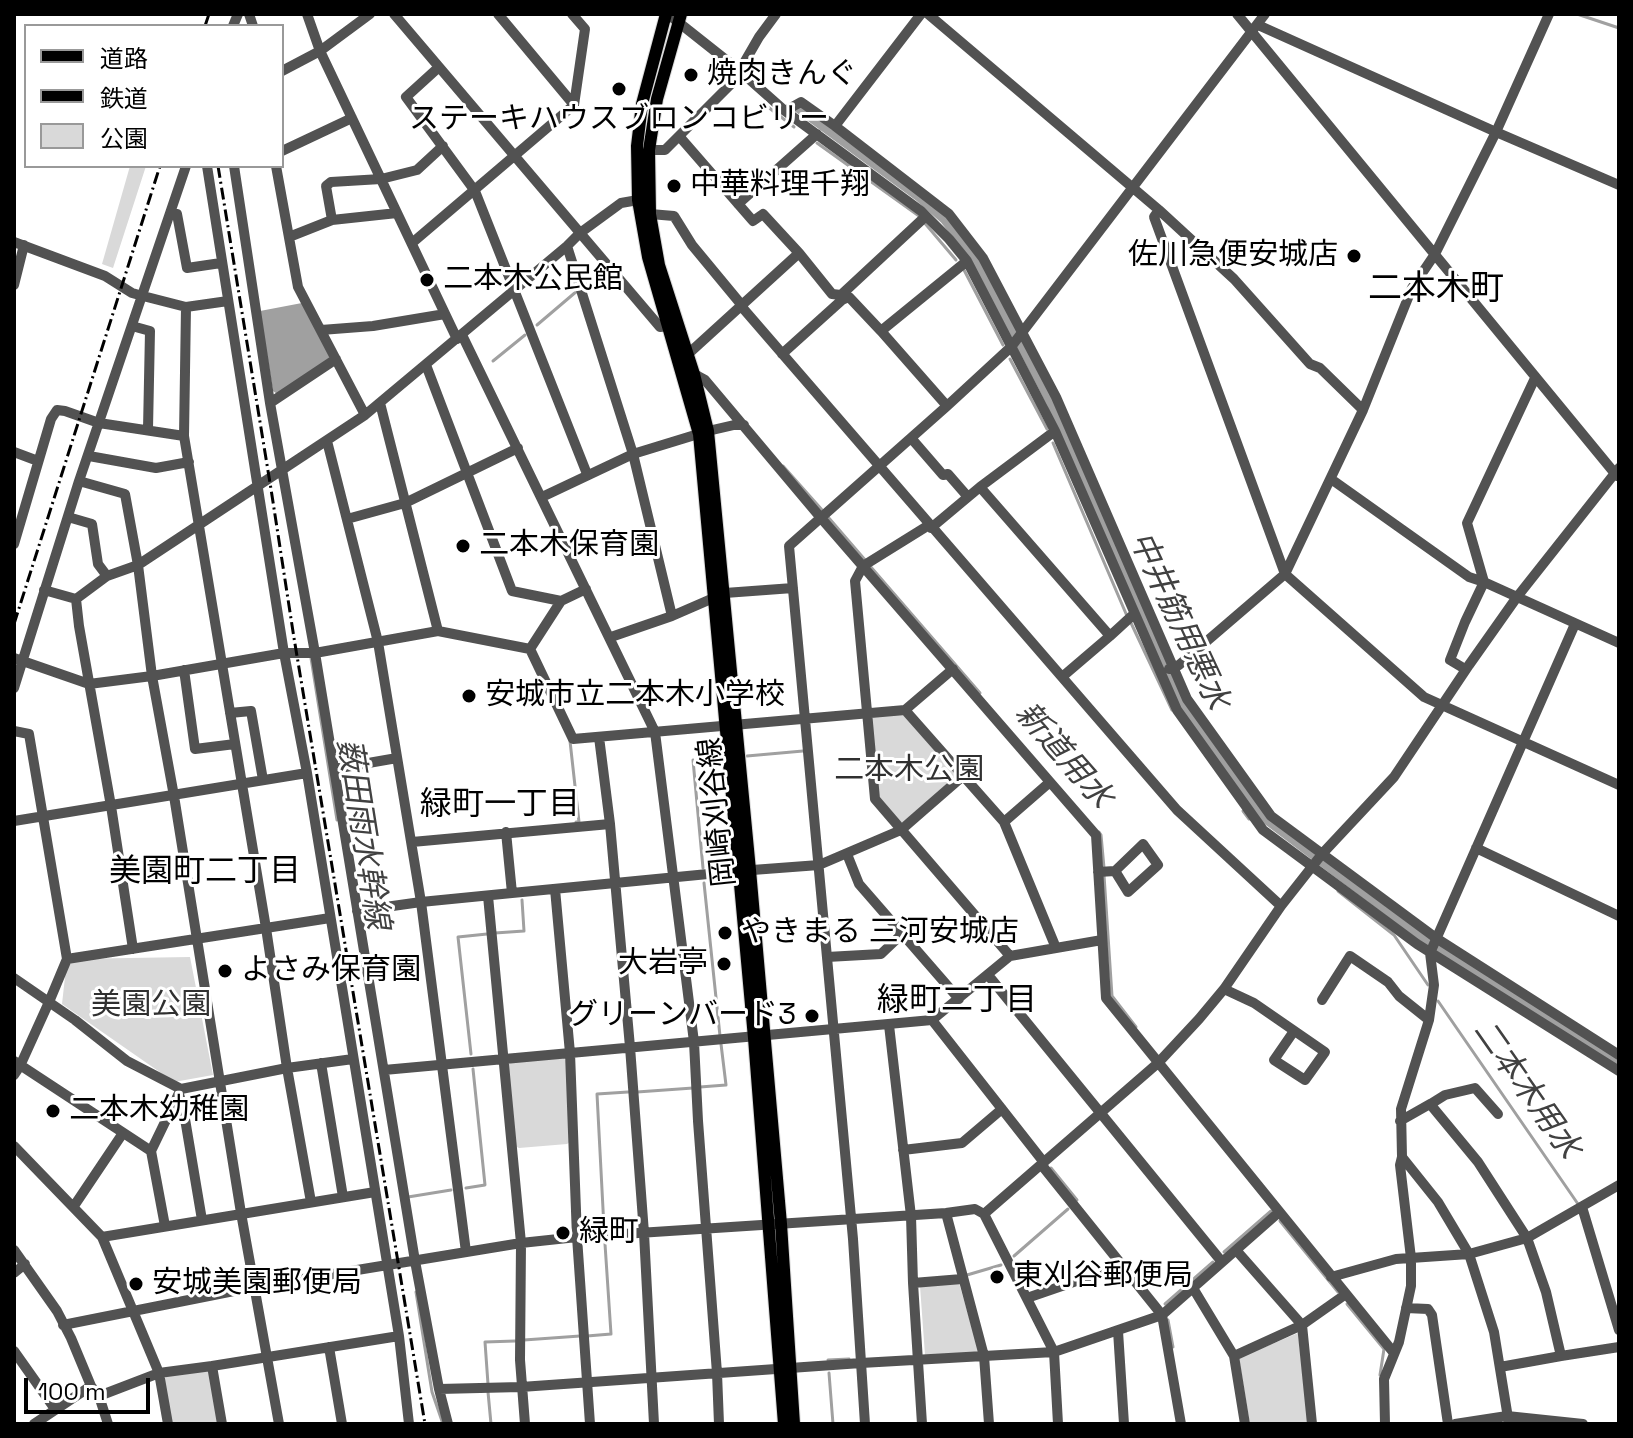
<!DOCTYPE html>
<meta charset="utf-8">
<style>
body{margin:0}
#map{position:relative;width:1633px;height:1438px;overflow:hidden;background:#fff;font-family:"Space Grotesk","Noto Sans JP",sans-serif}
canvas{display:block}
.frame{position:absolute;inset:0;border:16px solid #000;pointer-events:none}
.legend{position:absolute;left:24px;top:24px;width:260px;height:144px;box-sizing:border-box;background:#fff;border:2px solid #999;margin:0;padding:10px 14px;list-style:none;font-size:24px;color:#000}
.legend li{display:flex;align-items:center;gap:16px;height:40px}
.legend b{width:40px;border:2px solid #999}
.scale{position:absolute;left:24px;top:1378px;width:126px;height:36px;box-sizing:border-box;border:4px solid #000;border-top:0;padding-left:10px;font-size:24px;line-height:28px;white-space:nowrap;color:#000;-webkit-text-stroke:6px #fff;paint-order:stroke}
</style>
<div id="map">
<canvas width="1633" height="1438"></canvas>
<div class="frame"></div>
<ul class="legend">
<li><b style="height:10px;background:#000"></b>道路</li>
<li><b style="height:10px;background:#000"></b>鉄道</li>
<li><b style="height:22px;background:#d9d9d9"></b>公園</li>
</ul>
<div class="scale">100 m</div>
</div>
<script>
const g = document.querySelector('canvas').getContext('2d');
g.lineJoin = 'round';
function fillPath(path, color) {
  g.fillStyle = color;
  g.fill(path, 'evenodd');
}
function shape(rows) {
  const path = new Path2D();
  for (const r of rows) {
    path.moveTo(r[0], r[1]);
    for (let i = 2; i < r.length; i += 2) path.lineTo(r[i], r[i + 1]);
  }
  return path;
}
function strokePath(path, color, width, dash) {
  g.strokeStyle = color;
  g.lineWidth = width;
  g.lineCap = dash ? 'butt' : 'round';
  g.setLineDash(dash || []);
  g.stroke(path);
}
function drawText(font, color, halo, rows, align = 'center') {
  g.font = font + ' "Space Grotesk","Noto Sans JP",sans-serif';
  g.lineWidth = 6;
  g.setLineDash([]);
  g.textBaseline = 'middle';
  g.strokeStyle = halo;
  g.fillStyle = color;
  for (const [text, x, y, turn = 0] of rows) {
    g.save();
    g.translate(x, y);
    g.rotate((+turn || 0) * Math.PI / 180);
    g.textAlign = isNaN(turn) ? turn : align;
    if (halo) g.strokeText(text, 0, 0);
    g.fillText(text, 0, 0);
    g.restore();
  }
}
const green = shape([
 [130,166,146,166,113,268,102,264],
 [901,714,905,716,954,773,955,777,903,822,899,822,878,798,871,721,873,717],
 [190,957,213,1075,174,1082,62,1004,67,959],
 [564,1058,566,1061,570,1142,567,1144,519,1148,515,1146,508,1065,511,1062],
 [959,1283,979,1352,925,1355,920,1286],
 [1298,1333,1308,1424,1250,1424,1239,1358],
 [206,1370,209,1372,219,1424,171,1424,164,1380,166,1376]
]);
const water = shape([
 [302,303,330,355,329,359,277,394,273,391,260,311]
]);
const stream = shape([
 [1577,14,1619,28],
 [768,107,794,127],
 [817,143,919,216],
 [923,221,956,260],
 [963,268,1003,345],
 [584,285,606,268],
 [537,325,577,291],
 [1010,359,1047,429],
 [493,361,525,335],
 [1053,443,1127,616],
 [783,466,823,511],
 [828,517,866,561],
 [870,566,980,693],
 [1131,623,1172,710],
 [311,658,337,820],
 [570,741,579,822,576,822],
 [747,756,803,751],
 [693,760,703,868],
 [1243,811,1249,819],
 [1099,832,1101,835,1104,868],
 [1104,875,1112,996,1136,1027],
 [704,883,720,1036],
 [1338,891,1394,935,1428,985],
 [495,933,524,931,522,900],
 [1438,1001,1578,1204],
 [471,1054,458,937,487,934],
 [700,1087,726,1085,721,1044],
 [637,1092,693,1088],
 [1051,1168,1077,1200],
 [466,1188,485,1185,473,1069],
 [408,1197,451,1190],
 [1280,1221,1338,1292],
 [604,1228,597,1094,628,1092],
 [1224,1252,1271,1211],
 [1014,1256,1068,1209],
 [967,1275,1001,1265],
 [416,1292,432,1392,443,1424],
 [1165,1304,1213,1262],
 [1347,1304,1384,1349,1380,1375],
 [1168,1320,1173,1347],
 [587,1336,611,1334,605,1244],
 [524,1340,580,1336],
 [828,1360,849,1359],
 [829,1373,833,1424],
 [488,1384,485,1342,515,1341],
 [488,1392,491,1424]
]);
const canal = shape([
 [798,108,919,197,944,219,976,260,1051,403,1181,703,1264,818,1428,942,1619,1062]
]);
const minor = shape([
 [249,14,253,26],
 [307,14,320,51,457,339],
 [394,14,660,327,669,326],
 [498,14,574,105],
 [668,14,740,71,785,111,921,211,949,239,967,261,1055,431,1177,710,1263,830,1417,944,1619,1071],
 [921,14,835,126,949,214,983,258,1056,397,1187,699,1271,816,1436,938,1619,1055],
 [928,14,1159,210,1234,279,1310,364,1320,368,1363,410],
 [1237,14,1617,476],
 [1258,25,1496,132,1619,185],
 [233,26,238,14],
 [439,67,406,97,475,191,587,474],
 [282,71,320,51,370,14],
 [785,111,801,102,835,126],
 [679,136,753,221,763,214,799,253,832,294,841,295,842,300],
 [649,150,665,150,733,82,759,37,776,14],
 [282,151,352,118],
 [234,166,270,403,315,653,415,1261,439,1389,448,1424],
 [276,166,298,287,365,415],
 [738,204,817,134],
 [1159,210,1154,217,1285,574,1424,697,1619,785],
 [170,213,177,214,187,268,221,263],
 [650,214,674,216,692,245,740,303,741,306,1177,810,1281,906],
 [332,220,326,186,331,182,381,179,417,170,443,146],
 [289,237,332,220,397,213],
 [14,242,105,276,132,293,143,296,186,307,228,301],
 [412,243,574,105,585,29,572,14],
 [567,246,633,454,672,616],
 [14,285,24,245],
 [841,295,926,216],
 [186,307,184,436,266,928,287,1068,311,1202],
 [132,326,150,331,148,429],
 [321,330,373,326,445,314],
 [462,335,655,732,694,1042,698,1121,717,1373,719,1424],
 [782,354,842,300,849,297,881,331],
 [687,355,799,253],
 [426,365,512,591,561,601],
 [694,374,705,380,821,518,1096,835,1106,998,1394,1353],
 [270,403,336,359],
 [380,403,438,631],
 [947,406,881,331,967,261],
 [911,438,943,475,948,474,968,497],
 [327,441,378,642,421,902,466,1252],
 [14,452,38,461],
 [89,456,156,468,189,462],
 [1331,479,1469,577,1484,582,1619,643],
 [79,481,125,494,138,565,152,676,174,796,241,1213,279,1424],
 [980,487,1110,636,1062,677],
 [542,497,633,454,708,431,734,425,744,425],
 [68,517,92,524,98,564,107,576],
 [347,519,405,503,518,448],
 [929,525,863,566,855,581,875,799,1010,956],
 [931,528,980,487,1055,431],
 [14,544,51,419,57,410,65,411,99,423,184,436],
 [44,590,76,599],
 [76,599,107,576,138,565,365,415,567,246,580,233,621,203,638,200],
 [76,599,79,626,111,806,133,949],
 [1110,636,1134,614],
 [611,637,672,616,725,593,793,588],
 [530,649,573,739,905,710,953,669],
 [530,649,561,601,586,589],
 [14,658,89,684,152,676,284,653,315,653,438,631,530,649],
 [1169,669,1179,665,1285,574,1363,410,1412,288,1435,254,1496,132,1549,14],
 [1465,669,1450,660,1465,622,1484,582,1467,523,1535,378],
 [184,670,195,749,235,744],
 [14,688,79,481,186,166],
 [905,710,1004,822,1056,948],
 [230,713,251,711,263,780],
 [14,731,29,734,67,959,49,1002,20,1066,14,1075],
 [599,737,610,824,630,1047,644,1233,654,1424],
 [334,769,397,758],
 [14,821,307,773],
 [1004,822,1050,782],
 [506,832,512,893],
 [412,842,610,824],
 [1476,848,1619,916],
 [847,854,859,884,959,999],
 [1098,872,1115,871,1128,892,1158,865,1143,844,1115,871],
 [555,889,570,1053,577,1237,590,1424],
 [488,896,521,1243,520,1360,525,1424],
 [357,911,421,902,512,893,739,871,819,865,901,830,963,776],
 [827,957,881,954,902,934],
 [67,959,330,918],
 [988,975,1222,1262],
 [14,978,75,1020,127,1061,181,1089,287,1068,353,1059],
 [1224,989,1254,1003,1325,1052,1305,1080,1274,1060,1294,1031],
 [1322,1000,1350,956,1388,982,1399,996,1429,1020],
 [932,1020,1042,1160,1044,1168,1162,1315,1181,1424],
 [889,1025,911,1216,913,1283,922,1424],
 [14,1061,151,1151],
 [321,1063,343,1197],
 [384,1070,932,1020,1010,956,1102,940],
 [179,1094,184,1113,202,1220],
 [1429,1105,1445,1095,1475,1088,1498,1114],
 [1400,1121,1430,1104,1478,1162,1527,1238,1546,1292,1561,1356,1500,1367],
 [14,1146,102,1237,159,1373,168,1424],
 [903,1150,962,1143,1002,1109],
 [1402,1157,1438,1202,1469,1254,1494,1332,1509,1424],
 [74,1206,123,1133],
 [1582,1207,1619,1330],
 [946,1213,984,1356,989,1424],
 [984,1214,1158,1063,1199,1019,1224,989,1281,906,1322,854,1394,777,1469,665,1517,597,1619,468],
 [165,1226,151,1151,181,1089],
 [102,1237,375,1192],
 [14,1250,57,1311,71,1338,91,1386,99,1396,108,1424],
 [1236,1250,1302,1325,1312,1424],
 [14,1273,25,1264],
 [1331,1277,1396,1259,1469,1254,1527,1238,1619,1185],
 [913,1283,962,1279],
 [1193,1288,1234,1356,1245,1424],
 [1027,1298,1123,1265],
 [1406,1308,1428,1309,1432,1315,1448,1424],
 [63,1325,254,1287,521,1243,577,1237,946,1213,975,1209,984,1214,1054,1352,1058,1424],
 [1118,1331,1124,1424],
 [399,1336,409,1424],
 [329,1347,342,1424],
 [14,1351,55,1409],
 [1234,1356,1302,1325,1346,1294],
 [1561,1356,1619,1347],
 [212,1366,222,1424],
 [439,1389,521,1387,861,1363,1054,1352,1162,1315,1278,1213],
 [99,1396,159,1373,212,1366,399,1336,307,773,284,653,207,166],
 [34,1424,91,1386],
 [865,1424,853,1239,789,546,947,406,1011,347,1265,14],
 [1385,1424,1384,1379,1399,1342,1411,1286,1411,1258,1400,1165,1402,1157,1401,1109,1429,1020,1434,985,1430,953,1575,624],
 [1455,1424,1507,1416,1583,1424]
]);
const major = shape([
 [666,14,642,104,637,146,638,200,648,257,699,434,754,1038,784,1424],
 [681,14,657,99,649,150,650,214,659,265,694,374,708,431,750,870,781,1224,794,1424]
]);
const rail = shape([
 [205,26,209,14],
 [218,166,271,489,294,638,425,1424],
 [14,624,160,166]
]);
const markers = [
 [691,75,8,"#000"],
 [619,89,8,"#000"],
 [674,186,8,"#000"],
 [1354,256,8,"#000"],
 [427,280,8,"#000"],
 [463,546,8,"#000"],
 [469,696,8,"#000"],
 [725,933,8,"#000"],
 [724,964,8,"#000"],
 [225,971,8,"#000"],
 [812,1016,8,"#000"],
 [53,1111,8,"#000"],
 [563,1233,8,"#000"],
 [997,1277,8,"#000"],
 [136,1284,8,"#000"]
];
const poiNames = [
 ["焼肉きんぐ",707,75],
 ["ステーキハウスブロンコビリー",619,120,"center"],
 ["中華料理千翔",690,186],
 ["佐川急便安城店",1338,256,"right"],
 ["二本木公民館",443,280],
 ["二本木保育園",479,546],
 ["安城市立二本木小学校",485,696],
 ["やきまる 三河安城店",741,933],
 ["大岩亭",708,964,"right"],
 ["よさみ保育園",241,971],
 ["グリーンバード3",796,1016,"right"],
 ["二本木幼稚園",69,1111],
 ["緑町",579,1233],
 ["東刈谷郵便局",1013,1277],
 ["安城美園郵便局",152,1284]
];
const parkNames = [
 ["二本木公園",909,771],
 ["美園公園",151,1006]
];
const streetNames = [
 ["岡崎刈谷線",718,812,-96]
];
const waterNames = [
 ["中井筋用悪水",1178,621,65],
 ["新道用水",1063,756,49],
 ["薮田雨水幹線",362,834,81],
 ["二本木用水",1526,1090,55]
];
const neighbourhoodNames = [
 ["緑町一丁目",500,805],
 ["美園町二丁目",205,872],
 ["緑町二丁目",957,1001]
];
const quarterNames = [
 ["二本木町",1436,290]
];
fillPath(green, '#d9d9d9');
fillPath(water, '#a0a0a0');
strokePath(stream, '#a0a0a0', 3);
strokePath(canal, '#a0a0a0', 9);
strokePath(major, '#dbdbdb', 14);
strokePath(minor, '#525252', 10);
strokePath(major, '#000', 12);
strokePath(rail, '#000', 3, [12, 4, 2, 4]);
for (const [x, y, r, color] of markers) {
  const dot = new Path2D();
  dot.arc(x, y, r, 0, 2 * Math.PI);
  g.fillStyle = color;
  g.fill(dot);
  strokePath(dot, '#fff', 3);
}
drawText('30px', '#000', '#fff', poiNames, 'left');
drawText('30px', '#303030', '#fff', parkNames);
drawText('30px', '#000', '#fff', streetNames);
drawText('italic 32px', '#414141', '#fff', waterNames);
drawText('32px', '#000', '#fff', neighbourhoodNames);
drawText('34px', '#000', '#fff', quarterNames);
</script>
